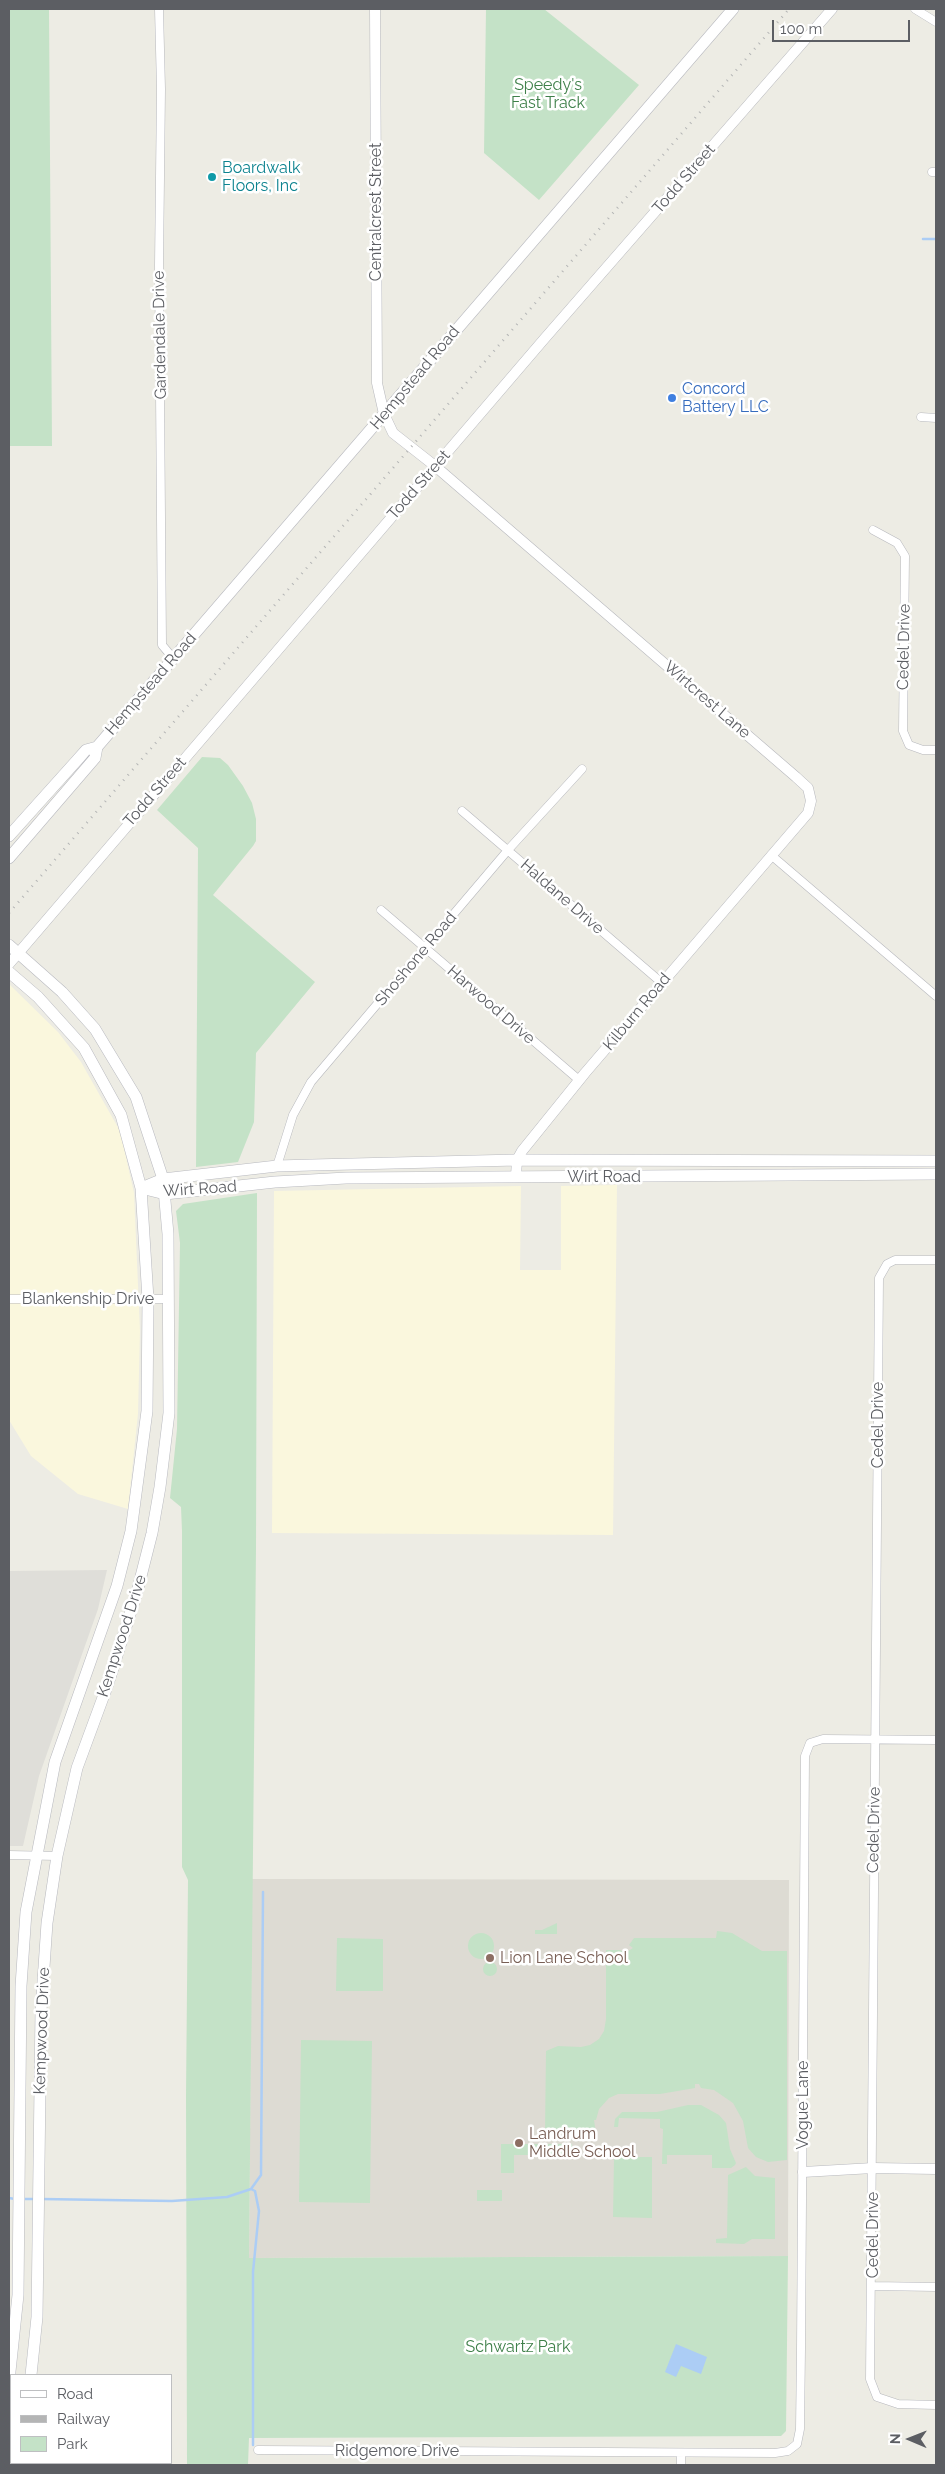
<!DOCTYPE html>
<style>
body{margin:0}
#map{position:relative;width:945px;height:2474px;overflow:hidden;background:#edece4;font-family:Raleway,sans-serif}
canvas{display:block}
.frame{position:absolute;inset:0;border:10px solid #5c5e63;pointer-events:none}
.legend{position:absolute;left:10px;top:2374px;width:162px;height:90px;box-sizing:border-box;background:#fff;border:1px solid #bebfc1;margin:0;padding:6px 9px;list-style:none;font-size:15px;color:#5c5e63}
.legend li{display:flex;align-items:center;gap:10px;height:25px}
.legend b{width:25px;border:1px solid #bebfc1}
.north{position:absolute;left:885px;top:2414px;width:50px;height:50px;-webkit-text-stroke:4px #fff;paint-order:stroke;rotate:271deg;font-size:14px;font-weight:700;line-height:20px;text-align:center;color:#5c5e63}
.north::after{content:'';display:block;margin:auto;width:18px;height:22px;background:#5c5e63;clip-path:polygon(50% 0,100% 100%,50% 72%,0 100%)}
.scale{position:absolute;left:772px;top:20px;width:138px;height:22px;box-sizing:border-box;border:2px solid #5c5e63;border-top:0;padding-left:6px;font-size:15px;line-height:18px;white-space:nowrap;color:#5c5e63;-webkit-text-stroke:4px #fff;paint-order:stroke}
</style>
<div id="map">
<canvas width="945" height="2474"></canvas>
<div class="frame"></div>
<ul class="legend">
<li><b style="height:6px;background:#fff"></b>Road</li>
<li><b style="height:6px;background:#b4b5b5"></b>Railway</li>
<li><b style="height:14px;background:#c4e2c7"></b>Park</li>
</ul>
<div class="north">N</div>
<div class="scale">100 m</div>
</div>
<script>
const g = document.querySelector('canvas').getContext('2d');
g.lineJoin = 'round';
function fillPath(path, color) {
  g.fillStyle = color;
  g.fill(path, 'evenodd');
}
function shape(rows) {
  const path = new Path2D();
  for (const r of rows) {
    if (r.length === 3) {
      path.moveTo(r[0] + r[2], r[1]);
      path.arc(r[0], r[1], r[2], 0, 2 * Math.PI);
      continue;
    }
    path.moveTo(r[0], r[1]);
    for (let i = 2; i < r.length; i += 2) path.lineTo(r[i], r[i + 1]);
  }
  return path;
}
function strokePath(path, color, width, dash) {
  g.strokeStyle = color;
  g.lineWidth = width;
  g.lineCap = dash ? 'butt' : 'round';
  g.setLineDash(dash || []);
  g.stroke(path);
}
function drawText(font, color, halo, rows, align = 'center') {
  g.font = font + ' Raleway,sans-serif';
  g.lineWidth = 5;
  g.setLineDash([]);
  g.textBaseline = 'middle';
  g.strokeStyle = halo;
  g.fillStyle = color;
  for (const [text, x, y, turn = 0] of rows) {
    g.save();
    g.translate(x, y);
    g.rotate((+turn || 0) * Math.PI / 180);
    g.textAlign = isNaN(turn) ? turn : align;
    if (halo) g.strokeText(text, 0, 0);
    g.fillText(text, 0, 0);
    g.restore();
  }
}
const commercial = shape([
 [9,984,58,1032,81,1062,120,1131,134,1193,140,1331,138,1414,128,1509,78,1494,31,1456,9,1420],
 [617,1185,613,1535,272,1533,274,1191,521,1186,520,1270,561,1270,561,1186]
]);
const industrial = shape([
 [107,1570,98,1609,39,1776,23,1846,9,1846,9,1571]
]);
const education = shape([
 [252,1879,789,1880,788,2256,249,2258]
]);
const green = shape([
 [9,9,49,9,52,446,9,446],
 [486,9,544,9,639,85,539,200,484,153],
 [202,757,220,758,228,765,243,786,252,803,256,819,256,841,253,846,213,895,315,982,256,1053,254,1122,238,1162,196,1167,198,848,157,810],
 [257,1193,256,1548,249,2258,788,2256,786,2431,781,2436,249,2438,248,2465,187,2465,186,2096,188,1880,182,1867,182,1531,181,1507,170,1498,177,1429,180,1243,176,1211,183,1204],
 [557,1923,557,1934,535,1934,535,1930,542,1930],
 [717,1931,732,1933,762,1951,787,1951,787,2160,768,2162,756,2157,748,2148,743,2121,733,2103,714,2090,701,2088,699,2084,695,2084,695,2088,660,2094,618,2094,609,2098,599,2109,596,2120,594,2120,596,2133,545,2132,546,2051,558,2046,581,2047,590,2045,599,2039,604,2031,606,2019,606,1950,620,1950,625,1953,633,1948,629,1945,634,1938,716,1938],
 [481,1946,13],
 [337,1938,383,1939,383,1991,336,1991],
 [490,1969,7],
 [301,2040,372,2041,370,2203,299,2202],
 [688,2105,701,2105,719,2115,726,2123,730,2149,736,2163,735,2165,731,2168,712,2168,712,2155,667,2155,667,2164,662,2164,663,2129,660,2128,660,2119,619,2118,618,2127,614,2127,615,2119,622,2112,657,2112],
 [501,2144,572,2144,572,2155,514,2155,514,2173,501,2173],
 [614,2157,652,2157,652,2218,613,2217],
 [746,2167,755,2176,775,2178,775,2239,752,2239,744,2244,716,2243,716,2239,727,2238,728,2175],
 [477,2190,502,2190,502,2201,477,2201]
]);
const water = shape([
 [676,2344,707,2357,701,2374,681,2366,676,2377,665,2372]
]);
const stream = shape([
 [923,239,936,239],
 [251,2189,255,2191,259,2211,253,2272,253,2445],
 [9,2198,15,2199],
 [23,2199,35,2199],
 [41,2199,172,2201,227,2197,251,2189,261,2175,263,1892]
]);
const minor = shape([
 [159,9,161,89,159,265,162,645,173,658],
 [915,9,936,22],
 [932,172,936,172],
 [921,417,936,418],
 [873,530,897,543,905,556,903,731,909,745,923,750,936,750],
 [462,811,662,983],
 [771,855,936,996],
 [381,910,579,1080],
 [277,1166,293,1115,311,1082,508,850,582,769],
 [936,1260,895,1260,887,1264,879,1278,870,2379,877,2397,898,2404,936,2405],
 [9,1299,167,1299],
 [9,1855,57,1856],
 [873,2286,936,2287],
 [258,2450,775,2453,788,2451,797,2444,800,2429,801,2349,805,1756,810,1743,823,1739,936,1740],
 [681,2453,681,2465]
]);
const tertiary = shape([
 [375,9,377,383,384,414,393,433,435,466,796,777,808,788,811,801,808,813,585,1073,522,1151,517,1160,516,1176],
 [9,964,545,338,832,9],
 [803,2172,873,2168,936,2169]
]);
const secondary = shape([
 [9,836,79,758,86,750,97,747],
 [9,858,95,758,97,747,733,9],
 [9,945,62,992,95,1029,136,1097,163,1179,168,1234,169,1413,160,1487,152,1533,137,1592,108,1684,77,1768,57,1856,47,1923,41,2011,37,2317,31,2375],
 [9,972,38,997,84,1048,121,1115,141,1188,148,1299,147,1411,131,1531,117,1586,55,1762,26,1912,21,1986,18,2295,9,2381],
 [141,1188,163,1179,277,1166,312,1165,517,1160,936,1161],
 [141,1188,165,1194,275,1182,346,1178,936,1174],
 [11,2465,11,2463]
]);
const rail = shape([
 [9,913,789,9]
]);
const markers = [
 [212,177,5,"#0f9aa8"],
 [672,398,5,"#3f7fe0"],
 [490,1958,5,"#8d6e63"],
 [519,2143,5,"#8d6e63"]
];
const parkNames = [
 ["Speedy's",548,85],
 ["Fast Track",548,103],
 ["Schwartz Park",518,2347]
];
const cultureNames = [
 ["Boardwalk",222,168],
 ["Floors, Inc",222,186]
];
const streetNames = [
 ["Todd Street",684,179,-49],
 ["Centralcrest Street",376,212,-90],
 ["Gardendale Drive",160,335,-91],
 ["Hempstead Road",415,378,-50],
 ["Todd Street",419,485,-49],
 ["Cedel Drive",904,647,-89],
 ["Hempstead Road",151,684,-49],
 ["Wirtcrest Lane",707,700,41],
 ["Todd Street",155,792,-49],
 ["Haldane Drive",562,897,41],
 ["Shoshone Road",416,959,-50],
 ["Harwood Drive",491,1005,41],
 ["Kilburn Road",637,1012,-50],
 ["Wirt Road",604,1177],
 ["Wirt Road",200,1189,-4],
 ["Blankenship Drive",88,1299],
 ["Cedel Drive",878,1425,-90],
 ["Kempwood Drive",122,1636,-72],
 ["Cedel Drive",874,1830,-89],
 ["Kempwood Drive",42,2031,-88],
 ["Vogue Lane",803,2105,-90],
 ["Cedel Drive",873,2235,-90],
 ["Ridgemore Drive",397,2451]
];
const shopNames = [
 ["Concord",682,389],
 ["Battery LLC",682,407]
];
const educationNames = [
 ["Lion Lane School",500,1958],
 ["Landrum",529,2134],
 ["Middle School",529,2152]
];
fillPath(commercial, '#faf7dd');
fillPath(industrial, '#dfded9');
fillPath(education, '#dddbd3');
fillPath(green, '#c4e2c7');
fillPath(water, '#accdf5');
strokePath(stream, '#accdf5', 2.5);
strokePath(minor, '#b7b8bd', 9);
strokePath(tertiary, '#b7b8bd', 11);
strokePath(secondary, '#b8b9bf', 12);
strokePath(minor, '#fff', 8);
strokePath(tertiary, '#fff', 10);
strokePath(secondary, '#fff', 11);
strokePath(rail, '#b4b5b5', 2.5, [1, 6]);
for (const [x, y, r, color] of markers) {
  const dot = new Path2D();
  dot.arc(x, y, r, 0, 2 * Math.PI);
  g.fillStyle = color;
  g.fill(dot);
  strokePath(dot, '#fff', 2);
}
drawText('16px', '#3f804a', '#fff', parkNames);
drawText('16px', '#0d838f', '#fff', cultureNames, 'left');
drawText('16px', '#5c5e63', '#fff', streetNames);
drawText('16px', '#366cbe', '#fff', shopNames, 'left');
drawText('16px', '#785e54', '#fff', educationNames, 'left');
</script>
